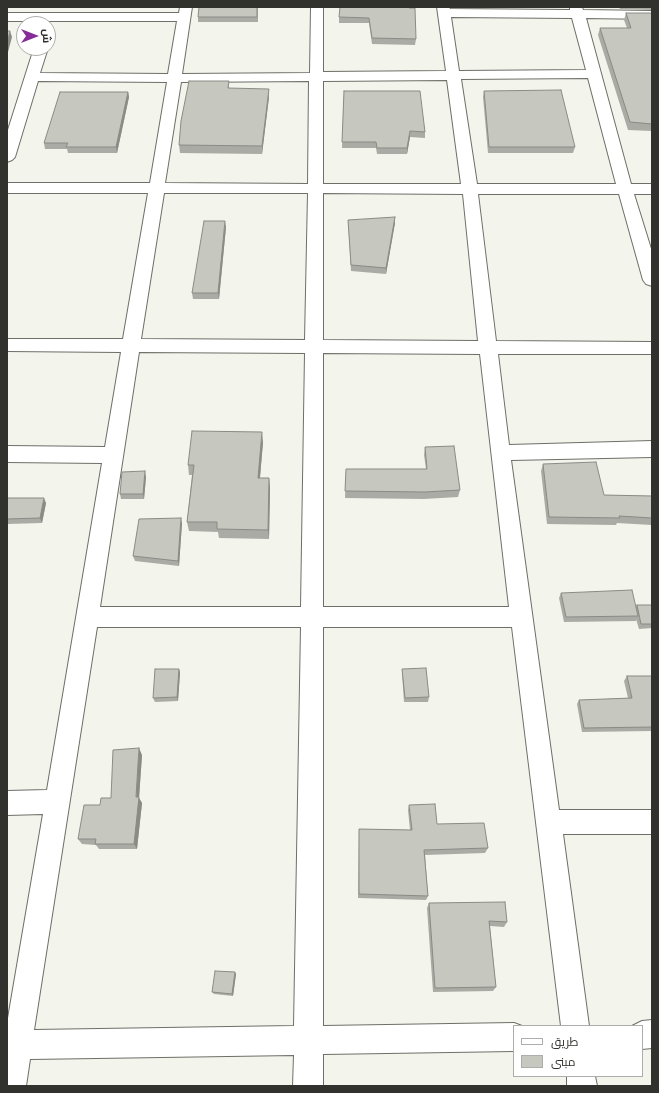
<!DOCTYPE html>
<meta charset="utf-8">
<style>
body{margin:0}
#map{position:relative;width:659px;height:1093px;overflow:hidden;background:#f3f4ec;font-family:"Titillium Web",Cairo,sans-serif}
canvas{display:block}
.frame{position:absolute;inset:0;border:8px solid #31312e;pointer-events:none}
.legend{position:absolute;left:513px;top:1025px;width:130px;height:52px;box-sizing:border-box;background:#fff;border:1px solid #adadab;margin:0;padding:5px 7px;list-style:none;font-size:12px;color:#31312e}
.legend li{display:flex;align-items:center;gap:8px;height:20px}
.legend b{width:20px;border:1px solid #adadab}
.north{position:absolute;left:16px;top:16px;width:40px;height:40px;box-sizing:border-box;background:#fff;border:1px solid #adadab;border-radius:50%;rotate:90deg;font-size:11px;font-weight:700;line-height:16px;text-align:center;color:#31312e}
.north::after{content:'';display:block;margin:auto;width:14px;height:18px;background:#862c98;clip-path:polygon(50% 0,100% 100%,50% 72%,0 100%)}
</style>
<div id="map">
<canvas width="659" height="1093"></canvas>
<div class="frame"></div>
<ul class="legend">
<li><b style="height:5px;background:#fff"></b>طريق</li>
<li><b style="height:11px;background:#c6c7bf"></b>مبنى</li>
</ul>
<div class="north">ش</div>
</div>
<script>
const g = document.querySelector('canvas').getContext('2d');
g.lineJoin = 'round';
function shape(rows) {
  const path = new Path2D();
  for (const r of rows) {
    path.moveTo(r[0], r[1]);
    for (let i = 2; i < r.length; i += 2) path.lineTo(r[i], r[i + 1]);
  }
  return path;
}
function strokePath(path, color, width, dash) {
  g.strokeStyle = color;
  g.lineWidth = width;
  g.lineCap = dash ? 'butt' : 'round';
  g.setLineDash(dash || []);
  g.stroke(path);
}
function fillPath(path, color) {
  g.fillStyle = color;
  g.fill(path, 'evenodd');
}
const street = shape([
 [180,7,192,7,182,74,310,73,311,7,323,7,323,72,446,71,437,7,449,7,450,9,570,10,570,7,582,7,583,10,652,11,652,19,586,18,631,184,652,184,652,194,634,194,652,252,652,286,646,284,643,280,619,194,478,194,496,341,652,342,652,354,498,354,509,445,652,441,652,457,511,460,559,810,652,810,652,834,563,834,589,1026,561,1026,512,627,323,627,323,1026,514,1023,522,1026,514,1026,514,1051,323,1054,323,1086,293,1086,294,1055,30,1059,26,1086,7,1086,7,1024,43,814,7,815,7,791,47,790,102,463,7,462,7,446,105,447,121,352,7,351,7,339,123,339,148,193,7,193,7,183,150,183,167,82,38,81,15,157,12,160,7,162,7,133,34,48,48,48,40,73,168,74,177,21,7,21,7,13,179,13,180,7],
 [451,17,572,18,586,70,459,71,451,17],
 [588,78,616,184,477,184,461,79,588,78],
 [447,80,461,184,323,184,323,81,447,80],
 [309,81,308,184,165,183,181,82,309,81],
 [164,193,308,193,305,340,141,339,164,193],
 [323,193,463,194,478,341,323,340,323,193],
 [139,352,305,353,301,607,100,607,139,352],
 [323,353,480,354,509,607,323,607,323,353],
 [97,627,301,627,294,1026,34,1030,97,627],
 [652,1020,652,1048,642,1049,642,1026,632,1026,642,1021,652,1020],
 [567,1076,595,1076,597,1086,567,1086,567,1076]
]);
const wall = shape([
 [258,7,258,22,198,22,198,17],
 [409,7,416,39,415,45,372,44,369,23,339,23,339,17],
 [619,7,652,7,652,10,620,9],
 [626,13,652,13,652,131,628,130,598,35,600,28,627,28,624,20],
 [229,81,229,88,269,97,262,154,180,153,179,145],
 [344,91,425,132,425,138,410,137,407,154,377,154,376,148,342,148],
 [484,91,575,147,573,153,488,153,483,97],
 [128,92,129,97,117,153,68,153,67,149,45,149,44,143],
 [348,220,395,223,386,274,351,271],
 [226,227,219,299,193,299,192,293],
 [263,442,260,478,269,478,270,488,269,539,219,538,218,532,189,531,187,522,192,475,189,475,188,465],
 [425,447,460,490,458,497,424,499,345,498,346,469,426,469,424,455],
 [543,464,604,495,652,496,652,525,617,523,616,525,547,524,541,471],
 [146,477,144,499,121,499,120,494],
 [7,498,46,503,42,523,7,524],
 [182,523,179,566,135,561,133,556],
 [561,593,636,606,637,605,652,605,652,628,639,629,636,619,636,621,564,622,559,598],
 [179,669,180,673,178,701,155,702,153,698],
 [402,669,429,697,428,702,404,702,402,673],
 [627,676,652,676,652,731,582,732,577,704,579,700,628,698,624,681],
 [142,755,139,798,142,803,137,849,99,849,96,845,82,844,78,839,100,805,111,798],
 [409,805,437,824,488,848,485,853,425,855,428,896,426,900,358,898,359,829,410,830,408,810],
 [429,903,507,922,504,927,490,926,496,987,493,991,433,992,427,908],
 [236,974,233,996,214,994,212,992]
]);
const shadedWall = shape([
 [10,31,12,37,7,56,7,44],
 [269,89,269,97,262,154,262,146],
 [128,92,129,97,117,153,116,147],
 [410,131,410,137,407,154,407,148],
 [395,217,395,223,386,274,386,268],
 [225,221,226,227,219,299,218,293],
 [262,432,263,442,259,488,258,478],
 [145,471,146,477,144,499,143,494],
 [269,478,270,488,269,539,268,530],
 [44,498,46,503,42,523,40,518],
 [181,518,182,523,179,566,178,561],
 [179,669,180,673,178,701,177,697],
 [139,748,142,755,139,798,142,803,137,849,134,844],
 [235,972,236,974,233,996,232,994]
]);
const building = shape([
 [199,7,257,7,257,17,198,17,199,7],
 [340,7,409,7,409,8,415,8,416,39,372,38,369,18,339,17,340,7],
 [626,13,652,13,652,124,630,122,600,28,631,28,626,13],
 [7,31,10,31,7,44,7,31],
 [189,81,229,81,228,88,269,89,262,146,179,145,181,121,189,81],
 [561,90,575,147,489,147,484,91,561,90],
 [344,91,420,91,425,132,410,131,407,148,377,148,376,142,342,142,344,91],
 [60,92,128,92,116,147,66,147,68,143,44,143,60,92],
 [395,217,386,268,351,265,348,220,395,217],
 [204,221,225,221,218,293,192,293,204,221],
 [192,431,262,432,258,478,269,478,268,530,217,529,217,522,187,522,194,465,188,465,192,431],
 [454,446,460,490,425,492,345,491,346,469,427,469,425,447,454,446],
 [596,462,604,495,652,496,652,518,619,516,620,518,549,517,543,464,596,462],
 [145,471,143,494,120,494,122,472,145,471],
 [7,498,44,498,40,518,7,519,7,498],
 [181,518,178,561,133,556,139,519,181,518],
 [632,590,638,616,566,617,561,593,632,590],
 [637,605,652,605,652,624,641,624,637,605],
 [426,668,429,697,405,698,402,669,426,668],
 [155,669,179,669,177,697,153,698,155,669],
 [627,676,652,676,652,727,584,728,579,700,632,698,627,676],
 [139,748,136,797,139,797,134,844,95,844,96,839,78,839,84,805,100,805,101,798,111,798,113,750,139,748],
 [435,804,437,824,484,823,488,848,424,850,428,896,359,894,359,829,412,830,409,805,435,804],
 [505,902,507,922,489,921,496,987,435,988,429,903,505,902],
 [215,971,235,972,232,994,212,992,215,971]
]);
strokePath(street, '#6e6f68', 2);
fillPath(street, '#fff');
fillPath(wall, '#aaaba4');
fillPath(shadedWall, '#8b8b86');
fillPath(building, '#c6c7bf');
strokePath(building, '#8b8b86', 1);
</script>
